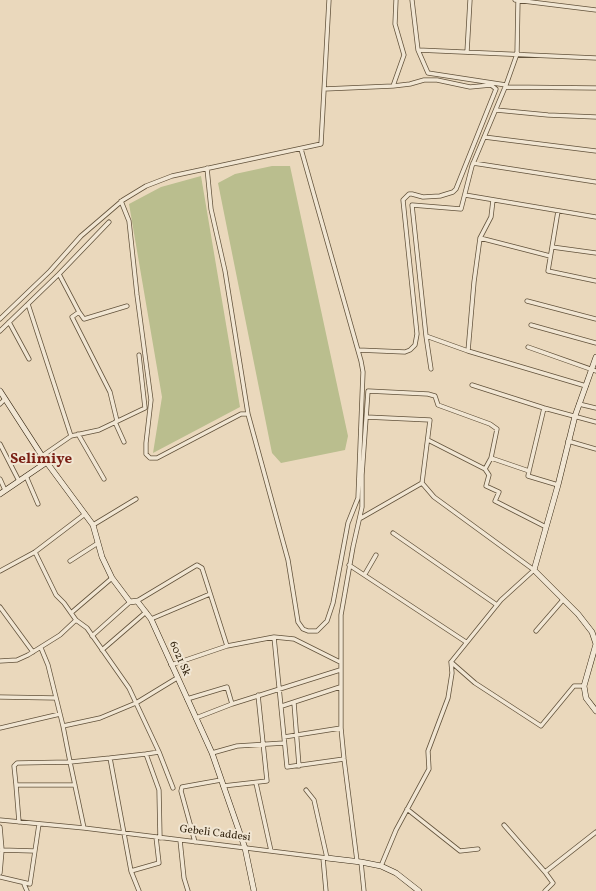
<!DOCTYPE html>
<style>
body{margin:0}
canvas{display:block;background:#ead8bc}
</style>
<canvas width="596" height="891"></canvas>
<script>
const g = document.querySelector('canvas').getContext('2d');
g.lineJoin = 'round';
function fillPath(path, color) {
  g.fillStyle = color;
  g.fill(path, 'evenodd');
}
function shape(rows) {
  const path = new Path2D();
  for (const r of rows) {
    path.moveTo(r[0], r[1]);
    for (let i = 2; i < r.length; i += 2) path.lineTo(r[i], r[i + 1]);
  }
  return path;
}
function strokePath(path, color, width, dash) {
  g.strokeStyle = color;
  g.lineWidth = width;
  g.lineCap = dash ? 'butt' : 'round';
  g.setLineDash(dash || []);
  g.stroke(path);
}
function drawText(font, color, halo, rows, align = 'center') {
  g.font = font + ' Vollkorn,serif';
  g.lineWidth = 4;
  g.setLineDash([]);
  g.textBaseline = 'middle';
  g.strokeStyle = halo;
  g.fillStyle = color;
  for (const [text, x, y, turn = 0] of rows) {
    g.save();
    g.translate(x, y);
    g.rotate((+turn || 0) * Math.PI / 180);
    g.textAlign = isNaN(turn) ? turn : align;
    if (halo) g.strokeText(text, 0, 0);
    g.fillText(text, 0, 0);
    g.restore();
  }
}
const green = shape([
 [272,166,290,166,348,436,345,450,281,463,272,453,218,183,235,174],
 [201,176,240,407,153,453,162,397,129,204,161,187]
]);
const street = shape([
 [412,0,418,50,428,73,506,85,472,166,461,209,412,205,426,336],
 [515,0,596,10],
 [418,50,596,58],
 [467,52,470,0],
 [506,85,517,54,518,0],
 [393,86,404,55,395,24,396,0],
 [506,87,596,88],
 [324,89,393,86,410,84,424,80,437,80,470,87,491,85,496,89,456,189,453,192,440,196,423,197,412,194,409,194,403,200,417,334,415,345,410,350,405,352,358,350],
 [496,110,548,115,596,117],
 [484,137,596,151],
 [473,163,596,182],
 [207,168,211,209,225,271,248,414],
 [465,195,596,217],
 [121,201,129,221,137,295,151,400,146,443,146,454,150,458,157,458,241,414,248,414,288,560,298,622,303,629,308,631,317,631,327,621,333,603,348,523,358,498,363,372,361,361,301,149],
 [480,238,491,217,493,200],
 [552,247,558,211],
 [596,253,552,247,548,271,596,281],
 [59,274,79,312,72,317,110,392,117,421],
 [527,301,596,319],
 [28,304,71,436],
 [79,312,84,319,127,306],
 [0,319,50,271,81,236,123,200,146,186,172,176,321,144,329,0],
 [9,322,29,359],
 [531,325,596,343],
 [0,331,59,274,109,222],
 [528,347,596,371],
 [468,351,474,282,480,238,550,256],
 [431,369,426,336,468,351,586,386],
 [472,385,544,408,596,422],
 [0,404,5,399],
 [579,404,596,408],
 [366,417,430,420,422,483,434,497,534,570,501,600,451,662,452,673,448,698,428,751,429,769,396,830,381,866],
 [115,422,124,442],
 [78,434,104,479],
 [428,440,485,469,489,475,486,486,499,492,495,501,546,527],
 [568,441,596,449],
 [0,444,19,481],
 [42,456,71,436,99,430,145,408,139,355],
 [485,469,491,458],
 [529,471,544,408],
 [26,476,38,504],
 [0,479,5,490],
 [361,518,422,483],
 [93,525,136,499],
 [393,533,497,605],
 [35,552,56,595,64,603,76,620,87,628,129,688,159,752,146,754,159,790,160,838],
 [70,561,98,543],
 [349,565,466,642],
 [0,571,35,552,85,514],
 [365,574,376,555],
 [137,601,197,565,202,568,227,646],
 [0,607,33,652],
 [71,613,112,578],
 [151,619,210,594],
 [536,631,562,601],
 [92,636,130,602],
 [274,637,287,767,344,759],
 [41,648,48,665,63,726],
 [102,650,146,612],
 [0,661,17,660,28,655,60,635,76,620],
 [451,662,475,683,541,726,574,686,584,686],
 [171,665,227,646,274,637,294,639,340,662],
 [0,697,56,698],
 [187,699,227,687,232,704],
 [294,703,299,766],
 [282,706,340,687],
 [196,718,232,704,340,670],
 [0,728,60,714],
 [284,737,341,728],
 [159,752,173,788],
 [212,753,237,746,284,743],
 [256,783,271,851],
 [16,785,14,766,17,763,70,762,63,726,100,718,136,703,177,678],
 [223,786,267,781,258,695],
 [407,809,460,851,478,849],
 [0,820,84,828,327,858,314,800,306,790],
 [19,822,16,785,75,785],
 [504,825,545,872],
 [0,827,2,850,0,873],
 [84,828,70,762,110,758],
 [180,840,184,878,188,891],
 [195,842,181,791,182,787,221,780],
 [1,850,35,851],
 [323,858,326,891],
 [357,861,344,759,341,728,341,615,353,547,362,507,362,475,368,391,428,394,435,396,438,405,490,424,497,429,491,458,529,471,528,476,558,485],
 [361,862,364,891],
 [131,871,159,863,156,837],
 [0,877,30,884,39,824],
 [24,884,27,891],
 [139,891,131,871,110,758,146,754],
 [545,891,553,883,545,872,596,832]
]);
const secondary = shape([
 [596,357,575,416,558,485,534,570,578,614,592,632,596,644,584,686,586,698,596,711],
 [0,391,42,456,93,525,102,557,112,578,130,602,137,601,151,619,212,753,245,848,254,891],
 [0,494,47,462],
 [327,858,361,862,381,866,396,873,419,891]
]);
const streetNames = [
 ["6021 Sk",179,659,66],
 ["Gebeli Caddesi",215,834,7]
];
const districtNames = [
 ["Selimiye",41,460]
];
fillPath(green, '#babe8e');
strokePath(street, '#62523b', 5);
strokePath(secondary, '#342510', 6);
strokePath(street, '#f1e6d3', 3.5);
strokePath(secondary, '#f1e6d3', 5);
drawText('11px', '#342510', '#f1e6d3', streetNames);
drawText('bold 15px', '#7a1f14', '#f1e6d3', districtNames);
</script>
